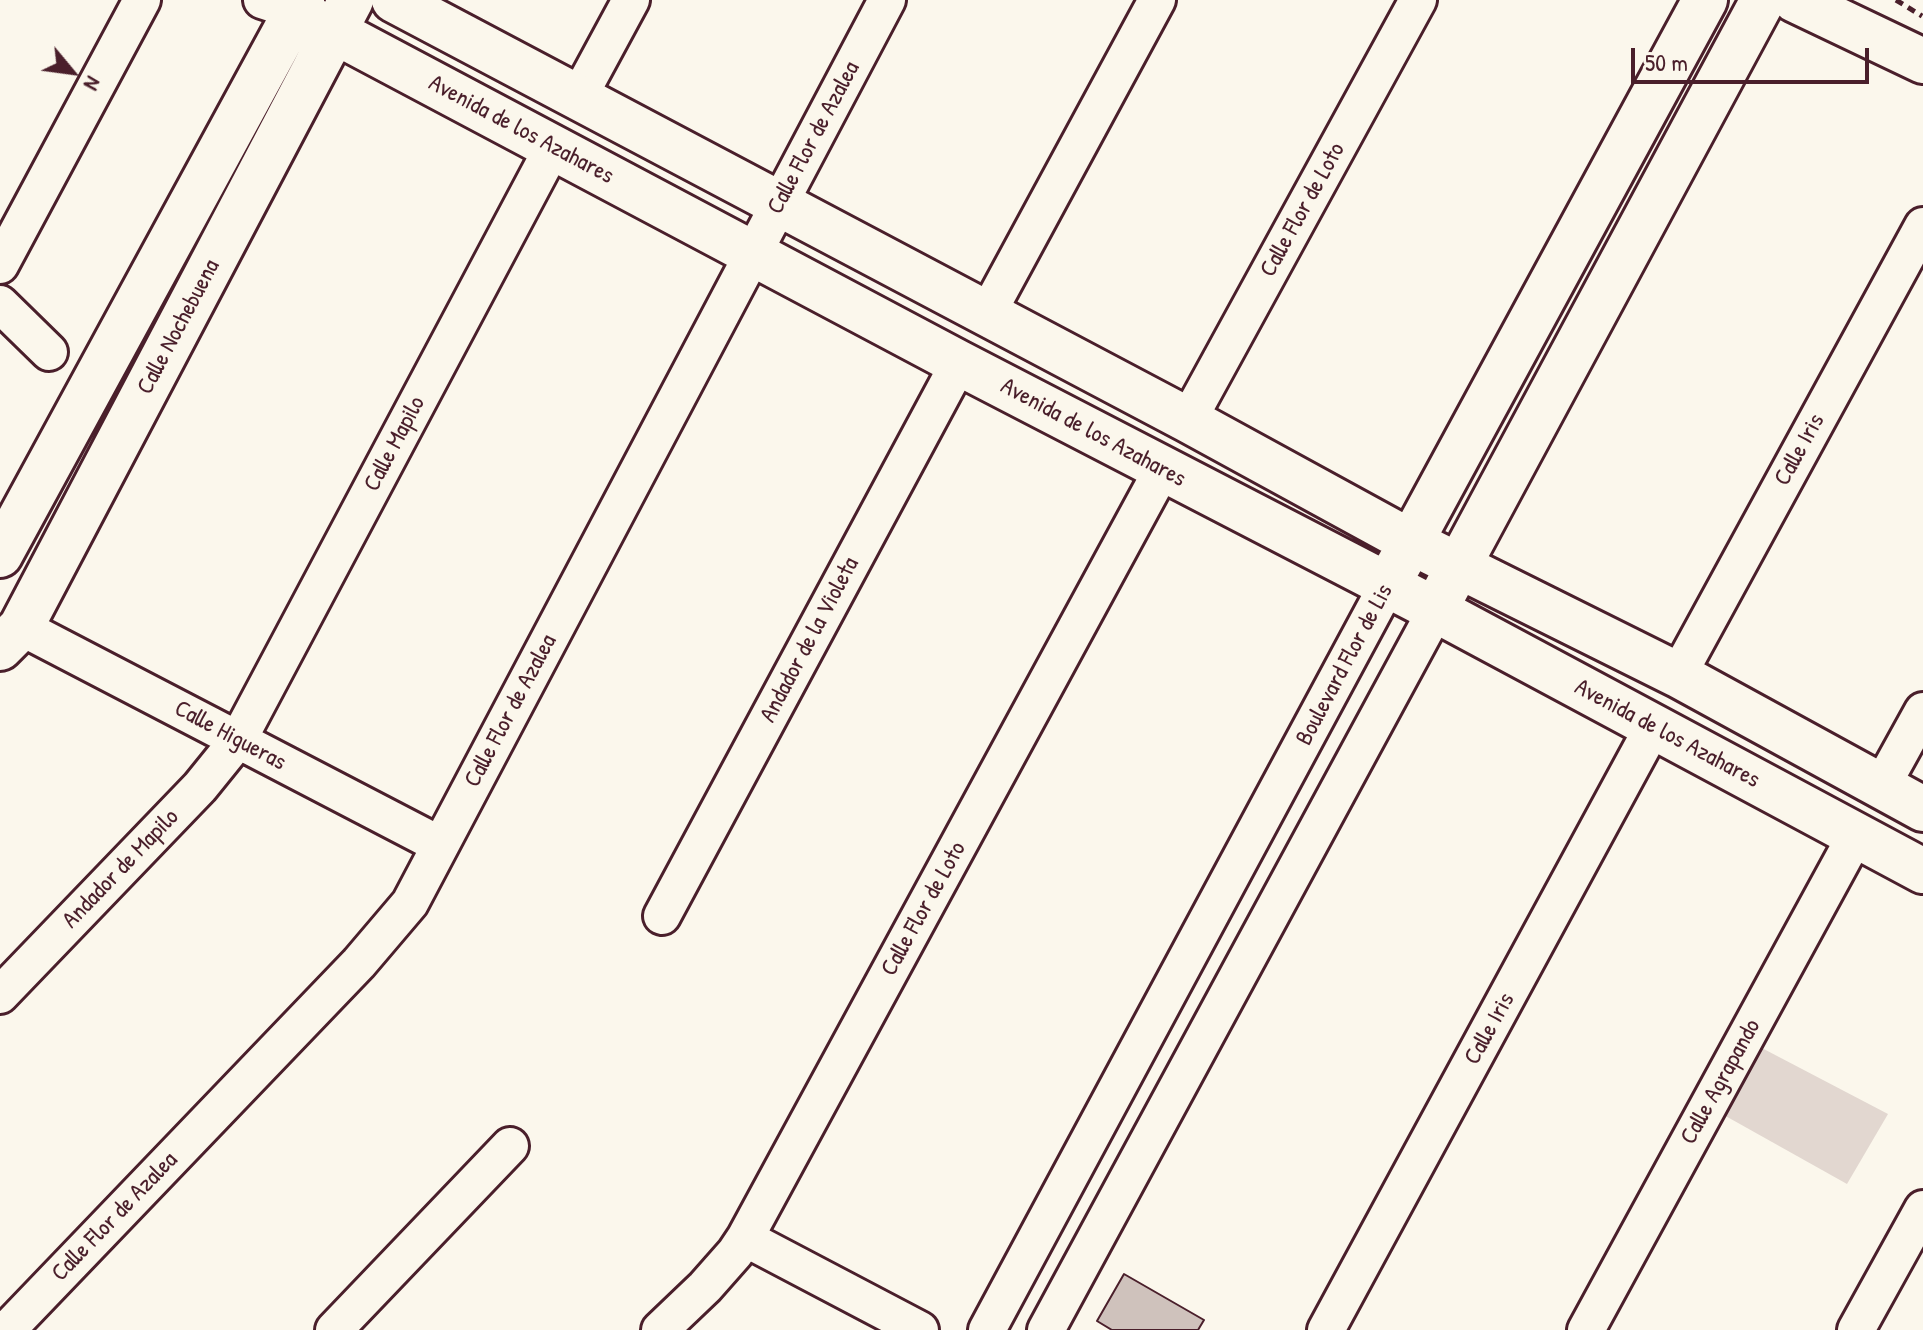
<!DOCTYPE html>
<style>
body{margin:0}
#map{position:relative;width:1923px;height:1330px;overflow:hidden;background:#fbf7ec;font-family:"Patrick Hand",sans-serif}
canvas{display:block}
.north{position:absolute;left:32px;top:32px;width:80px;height:80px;-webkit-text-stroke:6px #fbf7ec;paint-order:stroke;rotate:119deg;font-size:22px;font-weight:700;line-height:32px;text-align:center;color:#4a1f2b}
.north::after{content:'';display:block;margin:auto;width:28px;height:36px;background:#4a1f2b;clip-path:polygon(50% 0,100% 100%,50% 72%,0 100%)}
.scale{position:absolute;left:1631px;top:48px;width:238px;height:36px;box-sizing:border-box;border:4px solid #4a1f2b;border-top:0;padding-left:10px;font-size:24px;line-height:28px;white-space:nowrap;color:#4a1f2b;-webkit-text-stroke:6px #fbf7ec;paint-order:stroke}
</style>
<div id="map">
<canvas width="1923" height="1330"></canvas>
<div class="north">N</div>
<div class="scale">50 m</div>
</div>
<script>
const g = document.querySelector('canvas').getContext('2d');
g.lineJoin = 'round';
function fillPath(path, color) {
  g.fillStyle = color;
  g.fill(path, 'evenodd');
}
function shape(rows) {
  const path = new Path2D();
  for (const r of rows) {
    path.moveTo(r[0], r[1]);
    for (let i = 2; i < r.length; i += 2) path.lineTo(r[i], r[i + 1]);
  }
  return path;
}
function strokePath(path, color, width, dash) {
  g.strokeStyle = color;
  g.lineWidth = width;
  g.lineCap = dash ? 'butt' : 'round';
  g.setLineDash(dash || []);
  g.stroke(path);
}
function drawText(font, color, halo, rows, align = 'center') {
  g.font = font + ' "Patrick Hand",sans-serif';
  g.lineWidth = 6;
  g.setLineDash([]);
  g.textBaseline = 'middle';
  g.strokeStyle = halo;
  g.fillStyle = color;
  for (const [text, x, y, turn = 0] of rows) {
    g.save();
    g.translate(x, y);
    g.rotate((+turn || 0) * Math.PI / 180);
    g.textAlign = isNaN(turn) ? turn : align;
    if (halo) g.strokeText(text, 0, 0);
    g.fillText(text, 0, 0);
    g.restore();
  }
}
const green = shape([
 [1758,1046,1888,1114,1847,1184,1722,1114]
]);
const building = shape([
 [1124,1274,1204,1320,1198,1330,1112,1330,1097,1321,1124,1274]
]);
const path = shape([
 [1896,0,1922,16]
]);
const minor = shape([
 [262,0,296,11],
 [578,98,631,0],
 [0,265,142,0],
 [0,304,49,352],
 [987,314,1157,0],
 [1188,420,1418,0],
 [21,627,440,845],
 [1678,675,1923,226],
 [1881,787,1923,711],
 [662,916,959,363],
 [0,995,200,787,238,740,553,147],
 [745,1238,920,1330],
 [7,1330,359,963,410,903,887,0],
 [334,1330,510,1146],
 [660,1330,705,1287,735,1253,745,1238,1162,470],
 [987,1330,1387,586],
 [1046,1330,1436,610],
 [1326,1330,1653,727],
 [1586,1330,1856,835],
 [1856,1330,1923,1209]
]);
const tertiary = shape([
 [394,0,1188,420,1411,542,1678,675,1923,809],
 [1795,0,1923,61],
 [296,11,959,363,1436,610,1923,871],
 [0,555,302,0],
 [1398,566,1705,0],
 [1444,593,1763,0],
 [0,648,21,627,351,0]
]);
const streetNames = [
 ["Avenida de los Azahares",521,130,28],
 ["Calle Flor de Azalea",814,138,-62],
 ["Calle Flor de Loto",1303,210,-61],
 ["Calle Nochebuena",179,327,-62],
 ["Avenida de los Azahares",1093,433,28],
 ["Calle Mapilo",395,444,-62],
 ["Calle Iris",1800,450,-61],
 ["Andador de la Violeta",810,640,-62],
 ["Boulevard Flor de Lis",1345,665,-62],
 ["Calle Flor de Azalea",511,711,-62],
 ["Avenida de los Azahares",1667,734,28],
 ["Calle Higueras",230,736,28],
 ["Andador de Mapilo",121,869,-46],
 ["Calle Flor de Loto",924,909,-61],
 ["Calle Iris",1490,1029,-61],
 ["Calle Agrapando",1721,1082,-61],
 ["Calle Flor de Azalea",115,1217,-46]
];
fillPath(green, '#e2d7d0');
fillPath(building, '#cfc2bc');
strokePath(building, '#4a1f2b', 2);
strokePath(minor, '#4a1f2b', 42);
strokePath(tertiary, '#4a1f2b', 50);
strokePath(path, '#4a1f2b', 5, [8, 6]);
strokePath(minor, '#fbf7ec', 36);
strokePath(tertiary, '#fbf7ec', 44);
drawText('24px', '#4a1f2b', '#fbf7ec', streetNames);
</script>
